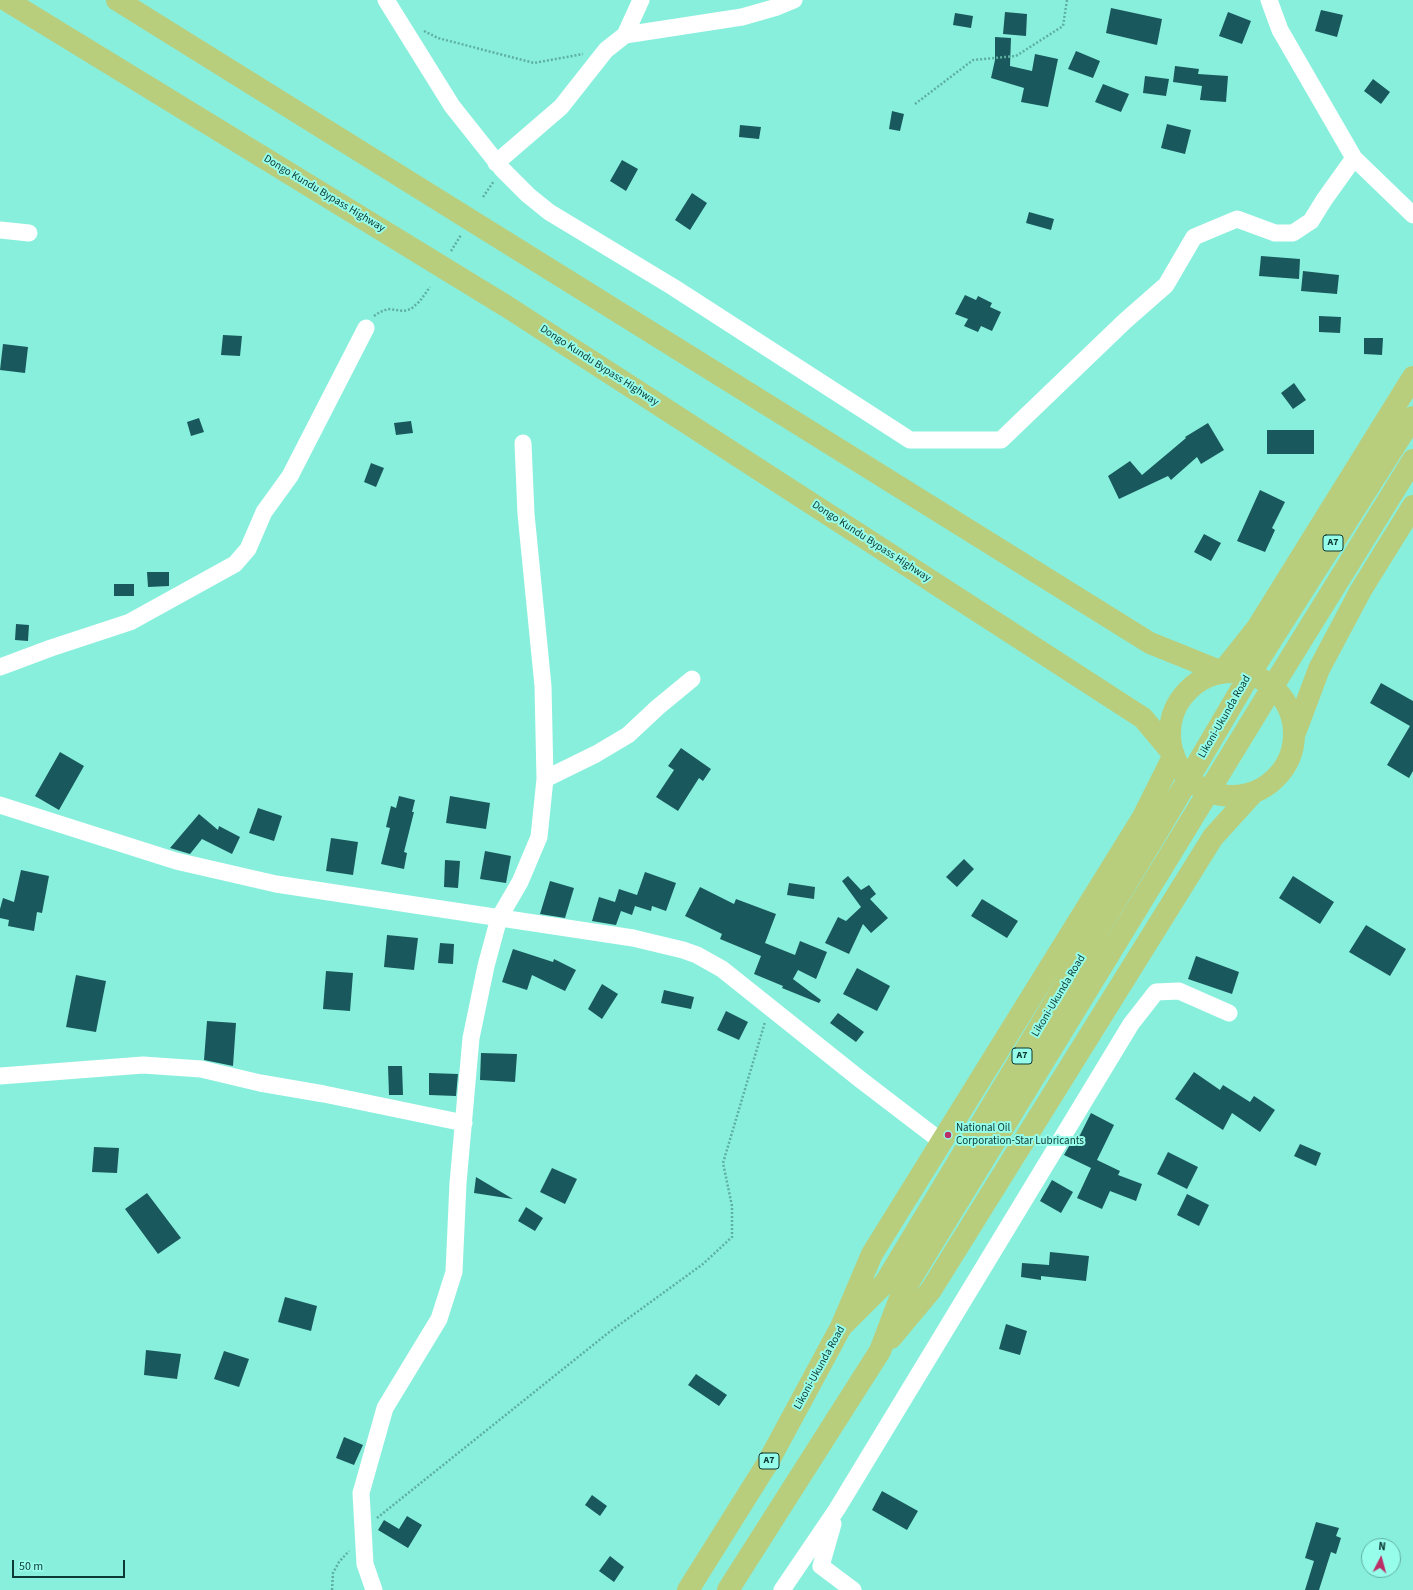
<!DOCTYPE html>
<style>
body{margin:0}
#map{position:relative;width:1413px;height:1590px;overflow:hidden;background:#89efdd;font-family:"Source Sans 3",sans-serif}
canvas{display:block}
.north{position:absolute;left:1361px;top:1538px;width:40px;height:40px;box-sizing:border-box;background:#97fdeb;border:1px solid #5fafa1;border-radius:50%;rotate:6deg;font-size:11px;font-weight:700;line-height:16px;text-align:center;color:#0b3933}
.north::after{content:'';display:block;margin:auto;width:14px;height:18px;background:#bb2f67;clip-path:polygon(50% 0,100% 100%,50% 72%,0 100%)}
.scale{position:absolute;left:12px;top:1560px;width:113px;height:18px;box-sizing:border-box;border:2px solid #0b3933;border-top:0;padding-left:5px;font-size:12px;line-height:14px;white-space:nowrap;color:#0b3933;-webkit-text-stroke:3px #97fdeb;paint-order:stroke}
</style>
<div id="map">
<canvas width="1413" height="1590"></canvas>
<div class="north">N</div>
<div class="scale">50 m</div>
</div>
<script>
const g = document.querySelector('canvas').getContext('2d');
g.lineJoin = 'round';
function fillPath(path, color) {
  g.fillStyle = color;
  g.fill(path, 'evenodd');
}
function shape(rows) {
  const path = new Path2D();
  for (const r of rows) {
    if (r.length === 3) {
      path.moveTo(r[0] + r[2], r[1]);
      path.arc(r[0], r[1], r[2], 0, 2 * Math.PI);
      continue;
    }
    path.moveTo(r[0], r[1]);
    for (let i = 2; i < r.length; i += 2) path.lineTo(r[i], r[i + 1]);
  }
  return path;
}
function strokePath(path, color, width, dash) {
  g.strokeStyle = color;
  g.lineWidth = width;
  g.lineCap = dash ? 'butt' : 'round';
  g.setLineDash(dash || []);
  g.stroke(path);
}
function drawText(font, color, halo, rows, align = 'center') {
  g.font = font + ' "Source Sans 3",sans-serif';
  g.lineWidth = 4;
  g.setLineDash([]);
  g.textBaseline = 'middle';
  g.strokeStyle = halo;
  g.fillStyle = color;
  for (const [text, x, y, turn = 0] of rows) {
    g.save();
    g.translate(x, y);
    g.rotate((+turn || 0) * Math.PI / 180);
    g.textAlign = isNaN(turn) ? turn : align;
    if (halo) g.strokeText(text, 0, 0);
    g.fillText(text, 0, 0);
    g.restore();
  }
}
const building = shape([
 [1111,8,1162,19,1157,45,1106,33],
 [1321,10,1343,15,1337,37,1315,31],
 [1005,12,1027,14,1026,36,1003,34],
 [1228,12,1251,21,1242,44,1219,36],
 [955,13,973,16,971,28,953,25],
 [995,37,1011,38,1010,66,1032,71,1035,54,1058,59,1048,107,1021,102,1024,88,991,78,995,60],
 [1076,51,1100,61,1093,78,1068,69],
 [1175,66,1199,69,1198,74,1228,76,1226,102,1200,100,1202,86,1173,82],
 [1145,76,1169,79,1166,96,1143,93],
 [1373,79,1390,92,1381,104,1364,91],
 [1103,84,1129,94,1121,112,1095,102],
 [892,111,904,114,900,131,889,129],
 [1167,124,1191,130,1185,154,1161,148],
 [740,125,761,127,759,139,739,137],
 [622,160,638,169,626,191,610,181],
 [692,193,707,203,690,230,675,220],
 [1029,212,1054,219,1051,230,1026,223],
 [1261,256,1300,259,1299,279,1259,276],
 [1303,271,1339,275,1337,294,1301,291],
 [965,295,976,300,978,296,992,303,990,307,1001,312,992,331,981,326,978,332,964,326,968,319,955,314],
 [1319,316,1341,317,1340,333,1319,332],
 [223,335,242,336,240,356,221,355],
 [1364,338,1383,338,1382,355,1364,354],
 [3,344,28,347,25,373,0,370],
 [1294,383,1306,400,1293,409,1281,393],
 [199,418,204,432,191,436,187,422],
 [411,421,413,433,396,435,394,423],
 [1208,423,1224,450,1201,464,1197,457,1171,480,1168,476,1119,499,1108,476,1130,461,1142,475,1186,438,1185,437],
 [1267,430,1314,430,1314,454,1267,454],
 [371,463,384,468,376,487,364,482],
 [1260,490,1285,502,1272,528,1275,530,1265,552,1237,541],
 [1204,534,1221,543,1211,561,1194,552],
 [147,572,169,572,169,586,148,587],
 [114,584,134,584,134,596,114,596],
 [16,624,29,625,28,641,15,640],
 [1381,683,1413,701,1413,771,1409,778,1387,765,1410,726,1370,703],
 [681,748,711,769,703,781,699,778,678,811,656,797,674,770,668,766],
 [60,752,84,766,59,810,35,796],
 [399,796,415,800,412,812,414,812,404,852,407,853,404,869,381,864,390,828,386,827,391,806,396,808],
 [450,796,490,803,486,829,446,823],
 [258,808,282,816,274,841,249,833],
 [199,814,218,830,219,826,240,837,232,854,202,839,190,854,170,848],
 [331,838,358,842,353,875,326,871],
 [485,851,511,856,506,883,480,879],
 [964,859,974,869,957,887,946,877],
 [445,860,460,861,458,888,444,887],
 [21,870,49,876,42,913,37,912,34,931,8,926,9,920,0,918,0,909,3,898,14,902],
 [645,872,676,883,666,911,652,906,651,911,635,906,632,915,621,911,616,925,592,921,599,897,615,902,619,889,637,895],
 [848,876,861,890,869,885,876,894,870,899,888,918,871,933,863,924,849,954,825,943,838,917,846,921,861,907,842,881],
 [1293,876,1334,902,1320,924,1279,898],
 [550,881,574,888,565,918,540,914],
 [789,883,815,887,814,899,787,895],
 [700,887,734,904,736,899,776,914,765,943,795,955,800,941,827,952,816,979,798,970,793,979,821,1000,819,1003,782,988,783,986,754,974,761,956,720,939,722,934,685,916],
 [982,899,1018,921,1007,938,971,916],
 [1366,925,1406,949,1390,976,1349,952],
 [387,935,418,938,414,970,384,967],
 [440,943,454,944,453,964,438,963],
 [513,949,553,962,554,959,576,970,565,991,532,975,527,990,502,982],
 [1196,956,1239,972,1232,994,1188,979],
 [857,968,890,986,877,1011,843,994],
 [326,971,353,973,350,1011,323,1009],
 [76,975,106,981,96,1032,66,1027],
 [602,984,618,994,602,1019,588,1009],
 [664,990,694,997,691,1009,661,1003],
 [726,1011,748,1022,739,1040,717,1030],
 [838,1013,864,1032,856,1042,830,1023],
 [207,1021,236,1023,233,1066,204,1060],
 [481,1053,517,1054,515,1082,480,1080],
 [388,1066,402,1066,403,1095,389,1095],
 [1194,1072,1220,1090,1223,1085,1250,1102,1254,1096,1275,1110,1260,1132,1232,1113,1223,1130,1175,1099],
 [429,1073,458,1074,456,1096,429,1095],
 [1091,1113,1114,1125,1097,1160,1120,1171,1118,1175,1142,1184,1136,1201,1110,1191,1102,1209,1077,1198,1091,1168,1064,1155,1076,1134,1080,1135],
 [1300,1144,1321,1153,1316,1166,1294,1156],
 [94,1147,119,1148,117,1173,92,1172],
 [1168,1152,1198,1167,1187,1189,1157,1174],
 [552,1168,577,1179,565,1204,540,1192],
 [476,1177,513,1199,474,1193],
 [1052,1180,1073,1192,1061,1213,1040,1201],
 [147,1193,181,1238,158,1254,125,1209],
 [1187,1194,1209,1205,1199,1226,1177,1215],
 [526,1207,543,1218,535,1231,518,1221],
 [1050,1252,1089,1256,1086,1281,1041,1276,1041,1280,1021,1277,1022,1263,1049,1265],
 [285,1297,317,1306,311,1331,278,1322],
 [1006,1324,1027,1331,1020,1355,999,1349],
 [146,1350,181,1354,177,1379,144,1375],
 [224,1351,249,1359,239,1387,214,1379],
 [696,1374,727,1395,719,1406,688,1385],
 [344,1437,363,1445,354,1465,336,1458],
 [882,1491,918,1511,907,1530,872,1510],
 [592,1495,607,1506,600,1516,585,1505],
 [407,1516,422,1525,408,1548,378,1530,384,1520,399,1529],
 [1316,1522,1339,1528,1336,1536,1341,1538,1336,1554,1331,1552,1319,1590,1305,1590,1314,1561,1305,1558],
 [610,1556,624,1567,614,1582,599,1571]
]);
const path = shape([
 [424,31,438,38,534,63,583,54],
 [915,104,973,60,1016,56,1063,26,1067,0],
 [483,197,494,181],
 [451,251,461,235],
 [374,316,380,312,388,309,404,311,411,309,420,301,430,287],
 [377,1518,608,1333,703,1264,732,1237,732,1206,723,1163,765,1022],
 [332,1590,333,1573,339,1562,349,1551]
]);
const minor = shape([
 [386,0,452,106,502,169,528,195,549,212,673,287,910,440,1001,440,1125,321,1166,285,1194,237,1237,219,1275,233,1293,233,1311,221,1324,200,1354,158],
 [1269,0,1280,30,1354,158,1413,215],
 [625,35,641,0],
 [496,163,561,107,606,50,625,35,742,17,777,7,794,0],
 [0,230,29,233],
 [0,667,51,648,130,622,235,564,248,549,264,512,290,476,366,328],
 [545,779,596,754,628,735,658,707,692,679],
 [0,805,176,861,276,884,633,938,683,950,697,955,722,969,861,1080,942,1142],
 [0,1076,143,1065,201,1069,260,1083,324,1094,464,1123],
 [833,1524,821,1566,853,1590],
 [374,1590,365,1564,361,1493,385,1408,439,1319,454,1272,458,1183,471,1038,486,966,499,918,520,882,539,837,545,779,543,686,526,514,523,443],
 [782,1590,837,1509,1131,1024,1156,992,1179,991,1229,1013]
]);
const highway = shape([
 [6,0,506,306,1143,718,1174,755,1143,817,872,1254,841,1327],
 [117,0,1150,643,1222,672,1257,628,1413,377],
 [1232,734,62],
 [1295,733,1319,669,1361,590,1413,506],
 [891,1338,931,1290,1213,837,1254,792],
 [688,1590,767,1464,841,1327,885,1283,1159,829,1253,669,1413,417],
 [728,1590,880,1351,902,1293,1275,683,1413,460]
]);
const markers = [
 [948,1135,4,"#bb2f67"]
];
const shields = [
 [1333,543,20],
 [1022,1056,20],
 [769,1461,20]
];
const shieldNames = [
 ["A7",1333,543],
 ["A7",1022,1056],
 ["A7",769,1461]
];
const streetNames = [
 ["Dongo Kundu Bypass Highway",324,194,31],
 ["Dongo Kundu Bypass Highway",599,366,33],
 ["Dongo Kundu Bypass Highway",871,542,33],
 ["Likoni-Ukunda Road",1225,717,-60],
 ["Likoni-Ukunda Road",1059,996,-59],
 ["Likoni-Ukunda Road",820,1368,-61]
];
const poiNames = [
 ["National Oil",956,1129],
 ["Corporation-Star Lubricants",956,1142]
];
fillPath(building, '#19585c');
strokePath(path, '#5dafa1', 2.5, [2, 2]);
strokePath(minor, '#fff', 17);
strokePath(highway, '#b8ce7d', 22);
for (const [x, y, r, color] of markers) {
  const dot = new Path2D();
  dot.arc(x, y, r, 0, 2 * Math.PI);
  g.fillStyle = color;
  g.fill(dot);
  strokePath(dot, '#97fdeb', 1.5);
}
for (const [x, y, w] of shields) {
  const box = new Path2D();
  box.roundRect(x - w / 2, y - 8, w, 16, 3);
  g.fillStyle = '#97fdeb';
  g.fill(box);
  strokePath(box, '#0b3933', 1);
}
drawText('bold 10px', '#0b3933', null, shieldNames);
drawText('11px', '#0b3933', '#97fdeb', streetNames);
drawText('11px', '#0b3933', '#97fdeb', poiNames, 'left');
</script>
